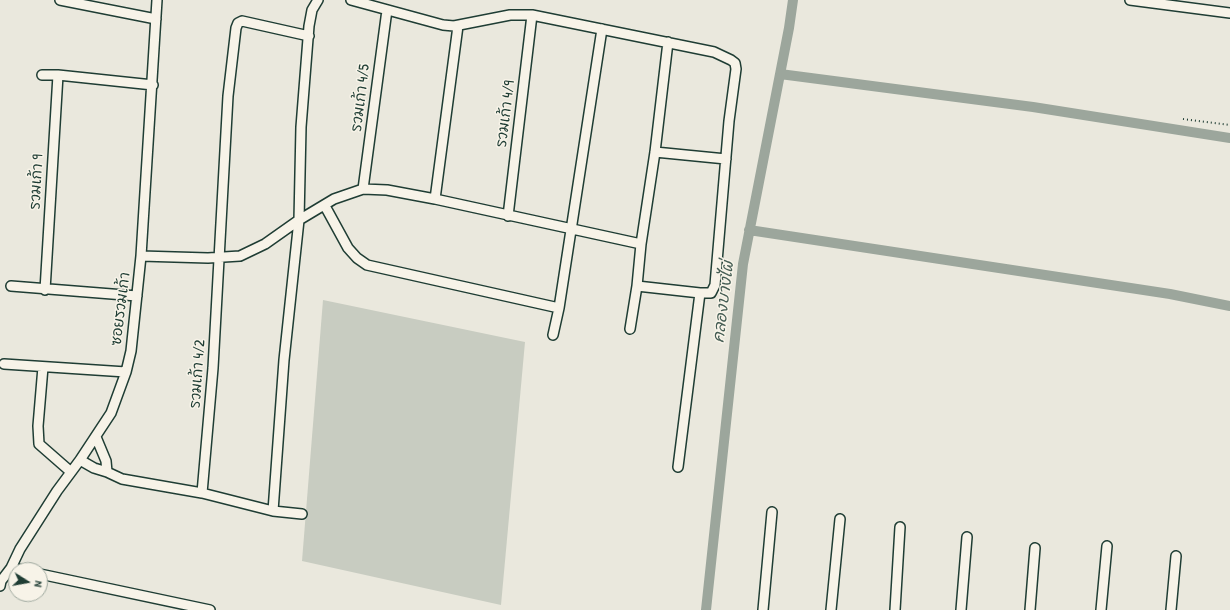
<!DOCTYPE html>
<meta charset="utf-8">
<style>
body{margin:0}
#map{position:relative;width:1230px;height:610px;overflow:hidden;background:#eae8dd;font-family:"Patrick Hand",sans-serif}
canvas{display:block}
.north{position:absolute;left:8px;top:562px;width:40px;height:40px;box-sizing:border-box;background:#f7f3e8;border:1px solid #a1aaa0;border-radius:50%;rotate:101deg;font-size:11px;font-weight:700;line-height:16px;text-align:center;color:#1f3d34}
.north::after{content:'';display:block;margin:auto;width:14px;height:18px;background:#1f3d34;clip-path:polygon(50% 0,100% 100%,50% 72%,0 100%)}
</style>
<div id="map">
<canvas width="1230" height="610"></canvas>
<div class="north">N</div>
</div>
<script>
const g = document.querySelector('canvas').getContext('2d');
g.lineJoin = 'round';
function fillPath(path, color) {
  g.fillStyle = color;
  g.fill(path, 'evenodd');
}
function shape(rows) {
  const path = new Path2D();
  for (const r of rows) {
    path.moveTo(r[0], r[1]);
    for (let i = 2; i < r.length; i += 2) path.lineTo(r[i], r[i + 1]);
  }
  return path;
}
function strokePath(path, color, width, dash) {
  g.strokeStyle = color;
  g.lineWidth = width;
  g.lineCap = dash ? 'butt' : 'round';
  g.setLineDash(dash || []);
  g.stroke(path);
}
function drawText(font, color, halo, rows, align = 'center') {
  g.font = font + ' "Patrick Hand","Playpen Sans Thai",sans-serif';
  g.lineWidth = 3;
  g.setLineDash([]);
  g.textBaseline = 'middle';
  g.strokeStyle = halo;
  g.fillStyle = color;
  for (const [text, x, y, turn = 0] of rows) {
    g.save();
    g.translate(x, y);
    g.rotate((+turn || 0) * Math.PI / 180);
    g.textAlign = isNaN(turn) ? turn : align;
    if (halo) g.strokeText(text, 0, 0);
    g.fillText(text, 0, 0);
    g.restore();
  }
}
const green = shape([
 [323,300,525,342,501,605,302,561]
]);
const canal = shape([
 [780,74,1033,107,1230,138],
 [749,230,1170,294,1230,306],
 [706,610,743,264,789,28,793,0]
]);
const path = shape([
 [1183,119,1230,125]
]);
const minor = shape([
 [60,0,156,19],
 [351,0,443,25,454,26,510,15,532,15,714,52,731,60,735,63,736,69,729,121,715,285,711,293,700,293],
 [1130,0,1230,13],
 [42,75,58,75],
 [655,152,726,159],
 [363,189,387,10],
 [435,199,458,26],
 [325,206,348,248,357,258,367,265,559,308],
 [508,216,532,15],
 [141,256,208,258,240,256,265,244,299,220,334,199,363,189,387,190,435,199,641,244],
 [11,286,137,296],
 [637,286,700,293,678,467],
 [45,290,58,75,153,85],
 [630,329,637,286,641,244,655,152,668,42],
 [553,335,559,308,602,29],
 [4,364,126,372],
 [43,367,38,426,39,444,71,472],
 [96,437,106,461,107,472],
 [80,460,94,468,107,472,122,479,202,493,273,511,302,514],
 [202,493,213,368,228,96,236,28,238,23,242,21,309,36],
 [273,511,284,360,299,220,301,127,309,26,312,10,318,0],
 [11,568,22,570],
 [40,574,210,610],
 [0,586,1,581,11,568,20,549,57,491,80,460,111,413,126,372,131,351,141,256,157,0],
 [763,610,772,512],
 [831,610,840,519],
 [895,610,900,527],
 [961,610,967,537],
 [1030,610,1035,548],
 [1101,610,1107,546],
 [1171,610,1176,556]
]);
const streetNames = [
 ["รวมเก้า 4/5",361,98,-83],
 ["รวมเก้า 4/9",506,114,-83],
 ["รวมเก้า 9",37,182,-87],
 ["ซอยรวมเก้า",121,309,-83],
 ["รวมเก้า 4/2",198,374,-86]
];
const waterNames = [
 ["คลองบางไผ่",724,302,-83]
];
fillPath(green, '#c8ccc1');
strokePath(canal, '#9ca69c', 10);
strokePath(minor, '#1f3d34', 12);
strokePath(path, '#1f3d34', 2, [1, 3]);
strokePath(minor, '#f7f3e8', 9);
drawText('15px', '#1f3d34', '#f7f3e8', streetNames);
drawText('italic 16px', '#445c53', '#f7f3e8', waterNames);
</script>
